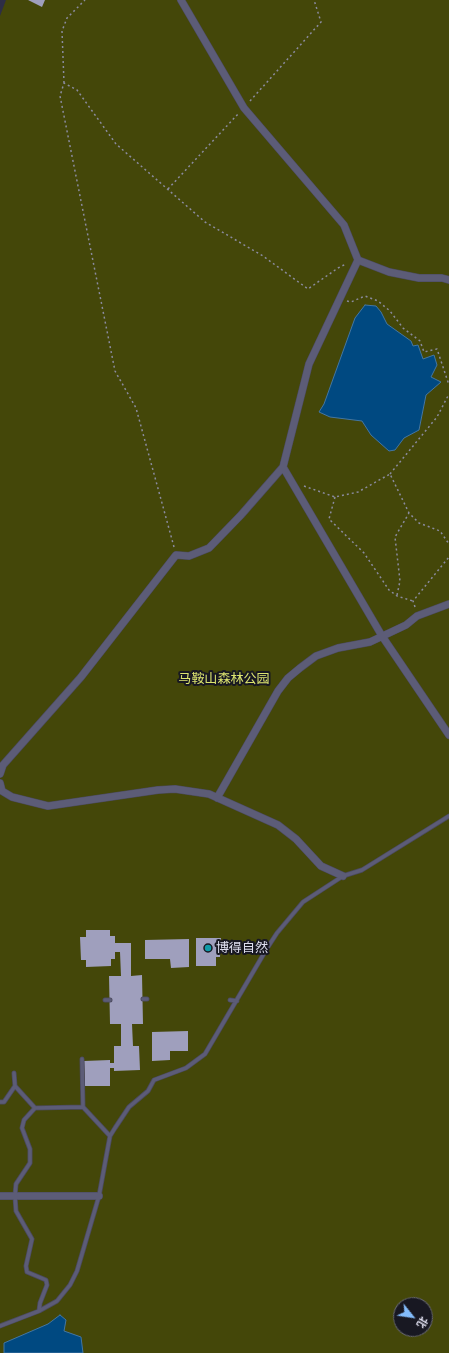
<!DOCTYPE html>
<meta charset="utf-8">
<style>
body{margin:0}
#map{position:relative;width:449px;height:1353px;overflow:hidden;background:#2e2e46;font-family:"Exo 2","Noto Sans SC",sans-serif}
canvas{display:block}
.north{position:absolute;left:393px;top:1297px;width:40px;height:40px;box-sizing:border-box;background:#181822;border:1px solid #676774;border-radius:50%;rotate:120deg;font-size:11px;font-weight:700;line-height:16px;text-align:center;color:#dedeee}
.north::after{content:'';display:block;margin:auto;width:14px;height:18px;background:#83bcfb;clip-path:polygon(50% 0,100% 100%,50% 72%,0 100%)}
</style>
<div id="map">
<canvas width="449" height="1353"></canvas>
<div class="north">北</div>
</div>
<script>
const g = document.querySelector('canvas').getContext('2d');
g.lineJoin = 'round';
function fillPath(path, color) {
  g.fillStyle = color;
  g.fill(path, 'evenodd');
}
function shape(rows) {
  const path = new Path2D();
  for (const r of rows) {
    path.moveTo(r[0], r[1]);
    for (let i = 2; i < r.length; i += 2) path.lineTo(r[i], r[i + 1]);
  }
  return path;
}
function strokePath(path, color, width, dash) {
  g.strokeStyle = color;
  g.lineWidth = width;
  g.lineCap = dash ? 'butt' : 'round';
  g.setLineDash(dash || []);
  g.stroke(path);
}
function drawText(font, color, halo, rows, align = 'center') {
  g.font = font + ' "Exo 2","Noto Sans SC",sans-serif';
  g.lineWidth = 4;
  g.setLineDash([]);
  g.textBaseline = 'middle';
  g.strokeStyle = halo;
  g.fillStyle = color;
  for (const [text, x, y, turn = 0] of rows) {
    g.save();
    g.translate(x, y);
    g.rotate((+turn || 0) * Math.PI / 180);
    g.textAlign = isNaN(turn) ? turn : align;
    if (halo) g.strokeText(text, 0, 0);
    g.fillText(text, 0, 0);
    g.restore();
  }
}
const green = shape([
 [6,0,449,0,449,1353,0,1353,0,16],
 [401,1305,425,1305,425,1329,401,1329]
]);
const water = shape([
 [365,305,376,306,381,312,387,324,411,341,413,346,418,345,423,359,434,355,437,365,431,377,441,382,426,395,419,430,404,438,395,450,389,451,371,435,362,421,330,417,319,412,324,404,355,318,365,305],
 [60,1315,66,1320,64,1331,81,1337,83,1353,4,1353,4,1343,48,1324,60,1315]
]);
const building = shape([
 [28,0,45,0,42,7],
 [86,930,110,930,110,936,115,936,115,943,131,943,131,976,142,975,143,1024,132,1024,133,1046,139,1046,140,1070,114,1071,114,1068,110,1068,110,1086,85,1086,84,1061,110,1060,110,1063,114,1063,114,1046,121,1046,121,1024,110,1024,109,976,121,976,120,952,115,952,115,959,111,959,111,966,86,967,86,960,81,960,80,937,86,937],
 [196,938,221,938,220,957,216,957,216,966,196,966],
 [189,939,189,967,171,968,170,959,145,959,145,940],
 [188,1031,188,1051,170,1051,170,1060,152,1061,152,1032]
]);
const path = shape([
 [64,83,62,31,67,18,85,0],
 [250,101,321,22,314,0],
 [168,189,238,114],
 [347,301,351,302,365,296,378,301,390,311,403,328,420,341,424,352,437,349,449,385],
 [390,474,437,417,449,394],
 [304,486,335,497,358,492,390,474,409,513,419,523,440,531,449,544],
 [335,497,329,519,364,553,389,590,397,596,413,601],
 [174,547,136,408,115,371,60,96,64,83,77,90,116,144,205,222,263,256,308,289,338,268,346,264],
 [397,595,400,581,395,537,409,513],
 [415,607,413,601,449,557]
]);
const lane = shape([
 [143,999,147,999],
 [105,1000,110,1000],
 [230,1000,237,1001],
 [82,1059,83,1107,110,1136],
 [14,1073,15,1086,35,1108,83,1107],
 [0,1102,4,1102,15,1086],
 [35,1108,24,1120,22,1128,30,1149,30,1163,16,1184,15,1196,16,1211,32,1239,26,1266,27,1272,46,1280,47,1285,40,1303,39,1311],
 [0,1326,39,1311,57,1301,70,1285,77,1271,99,1196,110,1136,115,1128,129,1107,148,1091,154,1080,186,1068,205,1054,266,950,277,933,303,902,343,876,362,870,449,816]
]);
const street = shape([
 [181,0,244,108,344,225,358,260,389,272,419,278,442,278,449,280],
 [358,260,309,364,283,467,382,636,449,735],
 [0,774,3,765,81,677,176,555,189,556,209,548,241,515,283,467],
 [0,783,2,791,12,797,48,806,158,790,175,789,209,794,278,825,296,839,321,866,343,876],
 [217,798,278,691,288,678,300,668,316,656,338,648,370,642,406,625,417,616,449,604],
 [0,1196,99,1196]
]);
const markers = [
 [208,948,4,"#0f9aa8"]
];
const parkNames = [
 ["马鞍山森林公园",224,679]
];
const poiNames = [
 ["博得自然",216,948]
];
fillPath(green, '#444709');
fillPath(water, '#004981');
strokePath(water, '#4376a2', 1);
fillPath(building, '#9f9fbd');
strokePath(lane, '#4b4a5e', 5);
strokePath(street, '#4b4a5e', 8);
strokePath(path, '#8b8b9f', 1.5, [2, 3]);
strokePath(lane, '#5c5c77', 3.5);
strokePath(street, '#5c5c77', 7);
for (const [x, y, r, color] of markers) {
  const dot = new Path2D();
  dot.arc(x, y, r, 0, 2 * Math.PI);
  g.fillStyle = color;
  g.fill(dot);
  strokePath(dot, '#181822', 1.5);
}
drawText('13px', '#dce46f', '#181822', parkNames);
drawText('13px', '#dedeee', '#181822', poiNames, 'left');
</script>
